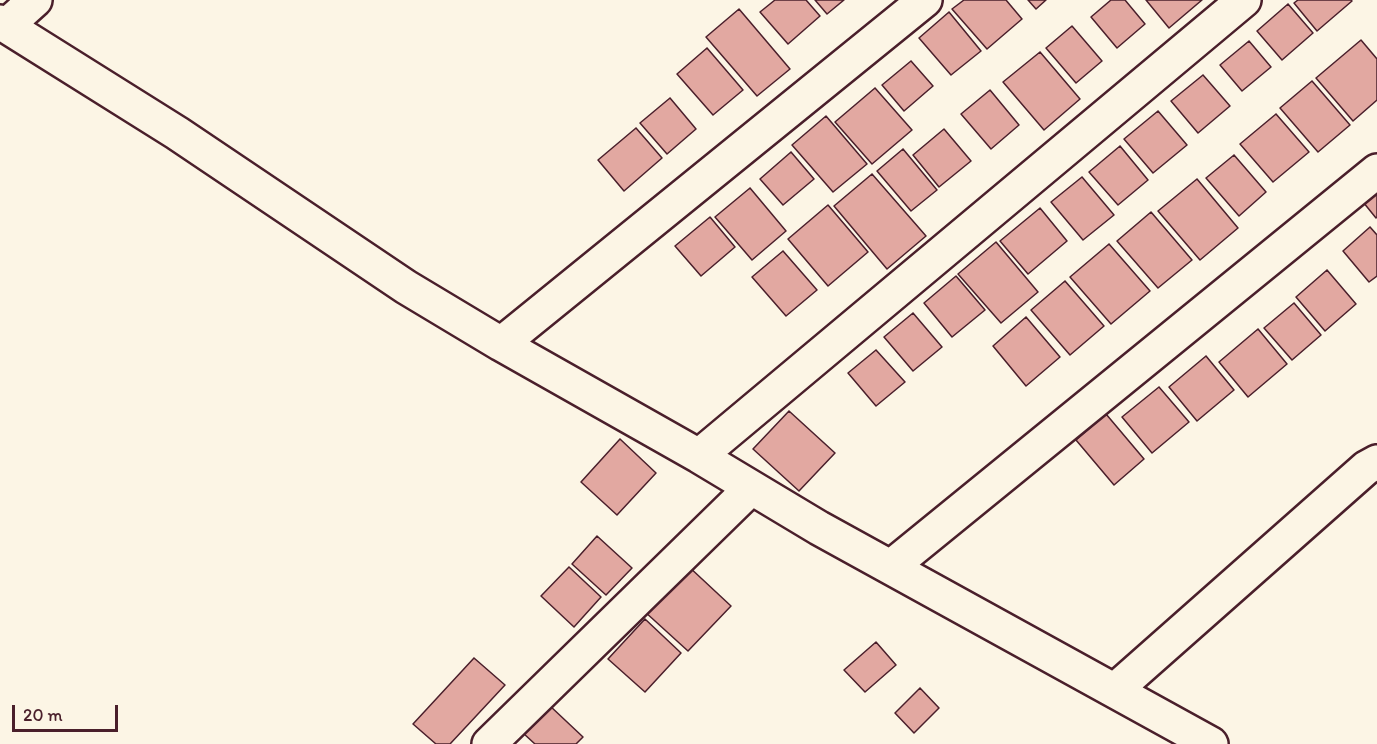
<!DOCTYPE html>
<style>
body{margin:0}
#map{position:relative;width:1377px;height:744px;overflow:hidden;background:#fcf5e5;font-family:Itim,sans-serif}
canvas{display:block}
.scale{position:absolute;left:12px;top:705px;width:106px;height:27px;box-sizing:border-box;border:3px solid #4a1f2b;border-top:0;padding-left:8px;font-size:18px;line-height:21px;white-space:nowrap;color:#4a1f2b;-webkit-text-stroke:4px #fcf5e5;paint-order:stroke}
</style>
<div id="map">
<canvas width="1377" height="744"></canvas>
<div class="scale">20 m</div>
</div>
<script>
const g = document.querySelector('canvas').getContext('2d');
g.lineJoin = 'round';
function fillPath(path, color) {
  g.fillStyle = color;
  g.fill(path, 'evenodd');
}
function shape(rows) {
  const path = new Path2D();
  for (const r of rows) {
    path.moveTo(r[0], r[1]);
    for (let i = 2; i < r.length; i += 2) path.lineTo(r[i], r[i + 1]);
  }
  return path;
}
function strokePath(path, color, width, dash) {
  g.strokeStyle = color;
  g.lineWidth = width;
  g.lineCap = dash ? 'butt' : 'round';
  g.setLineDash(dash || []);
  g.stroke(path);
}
const building = shape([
 [775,0,806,0,820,16,788,44,760,12,775,0],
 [815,0,844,0,827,14,815,0],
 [964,0,1006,0,1022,19,987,49,952,9,964,0],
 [1028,0,1046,0,1036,9,1028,0],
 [1111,0,1125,0,1145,24,1117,48,1091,17,1111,0],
 [1146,0,1202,0,1169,28,1146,0],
 [1298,0,1351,0,1352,1,1317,31,1294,3,1298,0],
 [1288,4,1313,33,1282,60,1257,31,1288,4],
 [739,9,790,69,757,96,706,37,739,9],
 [949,12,981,51,951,75,919,38,949,12],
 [1072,26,1102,61,1076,83,1046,48,1072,26],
 [1361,40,1377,59,1377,100,1353,121,1316,78,1361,40],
 [1249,41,1271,67,1242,91,1220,65,1249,41],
 [707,48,743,90,713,115,677,74,707,48],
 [1040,52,1080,99,1044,130,1003,82,1040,52],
 [911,61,933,86,904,111,882,85,911,61],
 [1203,75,1230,106,1198,133,1171,101,1203,75],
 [1312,81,1350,125,1318,152,1280,108,1312,81],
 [875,88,912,130,872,164,835,122,875,88],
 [990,90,1019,125,991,149,961,114,990,90],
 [670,98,696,129,667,154,640,123,670,98],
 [1158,111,1187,145,1153,173,1124,139,1158,111],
 [1276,114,1309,152,1273,182,1240,144,1276,114],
 [826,116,867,164,833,192,792,145,826,116],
 [636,128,662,158,624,191,598,160,636,128],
 [944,129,971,161,939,187,913,155,944,129],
 [1120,146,1148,180,1118,205,1089,172,1120,146],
 [903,149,937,190,911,211,877,171,903,149],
 [791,152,814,179,783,205,760,179,791,152],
 [1234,155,1266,192,1239,216,1206,178,1234,155],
 [872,174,926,236,887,269,834,206,872,174],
 [1082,177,1114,215,1083,240,1051,202,1082,177],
 [1197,179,1238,228,1200,260,1158,211,1197,179],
 [1377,182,1377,217,1376,218,1359,197,1377,182],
 [750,188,786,231,752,260,715,217,750,188],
 [828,205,868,252,828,286,788,239,828,205],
 [1040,208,1067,241,1028,274,1000,241,1040,208],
 [1151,212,1192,260,1158,288,1117,241,1151,212],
 [710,217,735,247,701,276,675,246,710,217],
 [1370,227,1377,235,1377,276,1369,282,1343,251,1370,227],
 [996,242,1038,292,1001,323,958,274,996,242],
 [1109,244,1150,291,1111,324,1070,277,1109,244],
 [783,251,817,290,786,316,752,277,783,251],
 [1327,270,1356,304,1325,331,1296,297,1327,270],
 [956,276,985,310,952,337,924,303,956,276],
 [1065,281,1104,326,1070,355,1031,310,1065,281],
 [1294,303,1321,335,1292,360,1264,328,1294,303],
 [913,313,942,347,913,371,884,337,913,313],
 [1026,317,1060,357,1026,386,993,346,1026,317],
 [1258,329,1287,364,1248,397,1219,362,1258,329],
 [876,350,905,382,876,406,848,373,876,350],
 [1206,356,1234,390,1197,421,1169,387,1206,356],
 [1159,387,1189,422,1152,453,1122,417,1159,387],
 [789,411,835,453,799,491,753,449,789,411],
 [1106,414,1144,459,1114,485,1076,440,1106,414],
 [620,439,656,473,617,515,581,482,620,439],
 [597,536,632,568,606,595,572,564,597,536],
 [687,565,731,606,688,651,644,611,687,565],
 [569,567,601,597,574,627,541,596,569,567],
 [645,619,681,653,645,692,608,659,645,619],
 [876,642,896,665,865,692,844,670,876,642],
 [474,658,505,685,450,744,436,744,413,724,474,658],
 [920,688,939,708,914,733,895,713,920,688],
 [549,705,583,737,576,744,535,744,523,733,549,705]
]);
const street = shape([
 [0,22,177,133,406,287,501,344,699,456,819,528,1211,744],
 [6,26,35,0],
 [501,344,925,0],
 [699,456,1244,0],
 [892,566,1377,171],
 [1115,690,1366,468,1377,462],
 [489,744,751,488]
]);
fillPath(building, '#e2a8a1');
strokePath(building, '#4a1f2b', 1.5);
strokePath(street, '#4a1f2b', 38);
strokePath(street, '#fcf5e5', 33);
</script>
